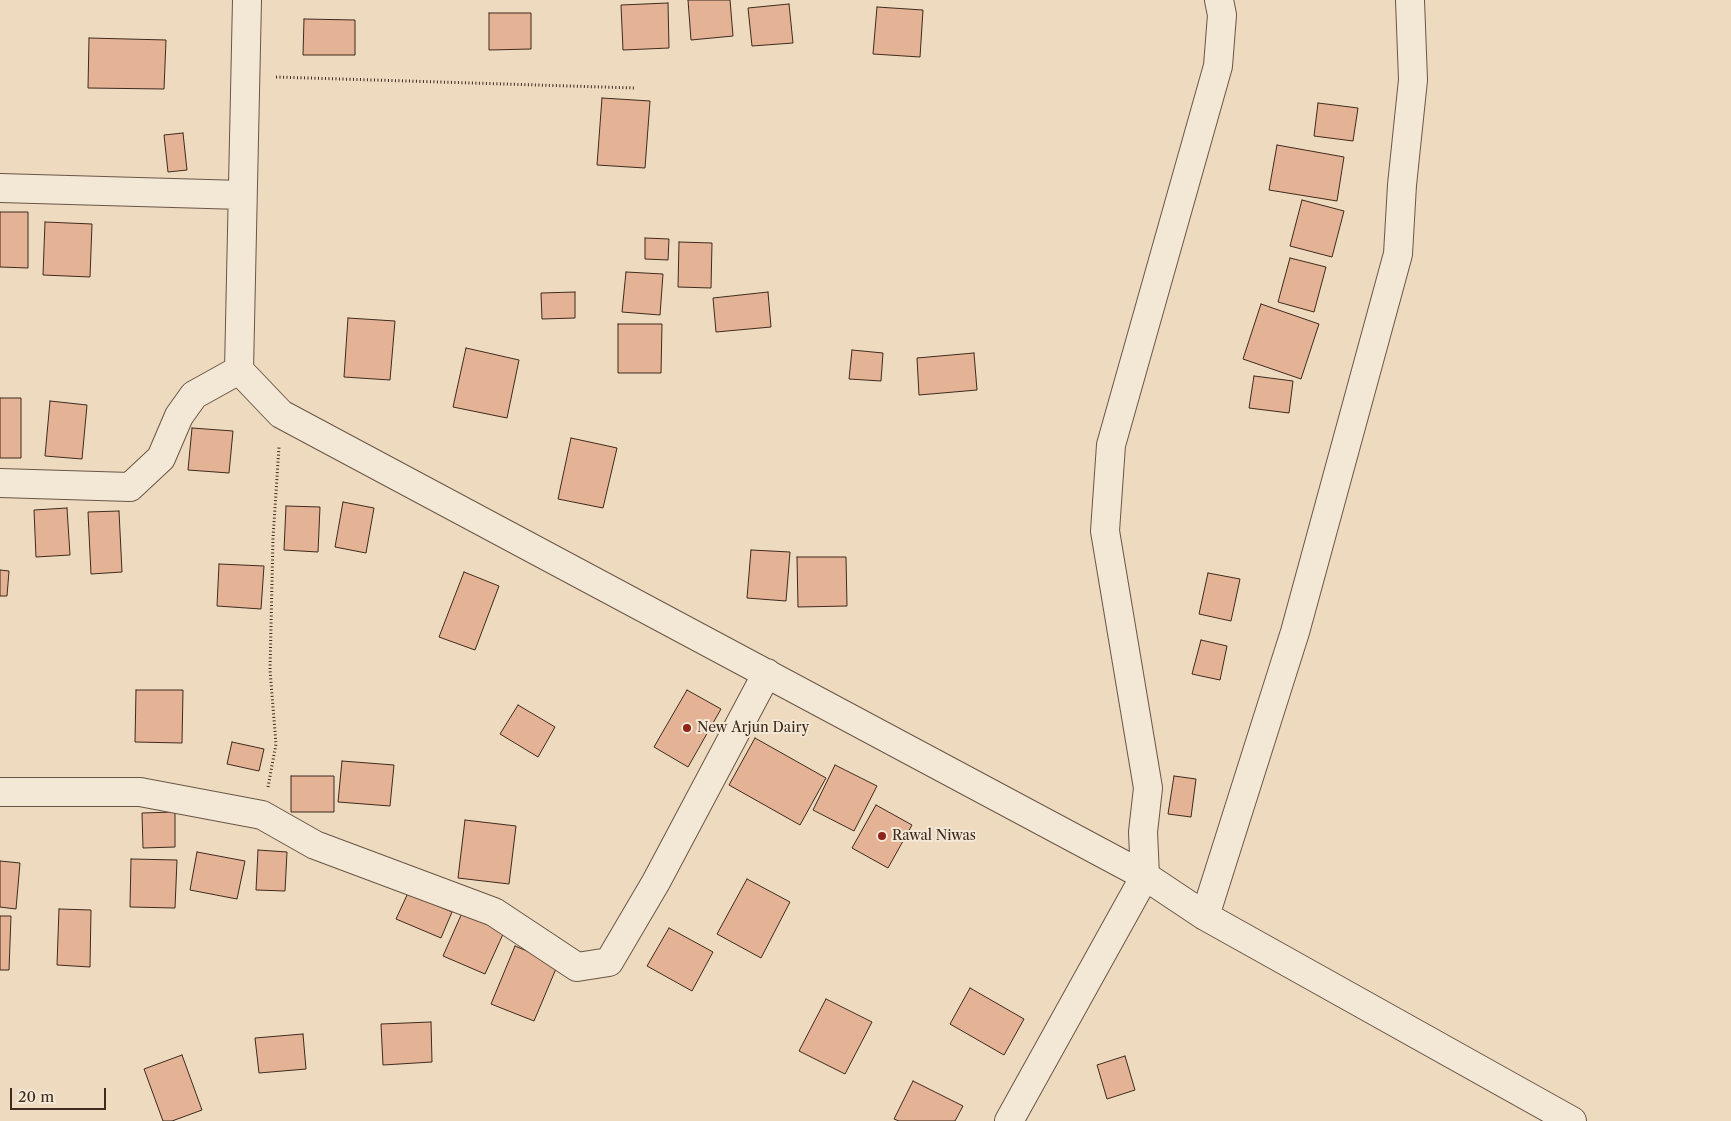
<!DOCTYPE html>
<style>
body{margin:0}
#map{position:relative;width:1731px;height:1121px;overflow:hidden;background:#eddabf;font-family:"Libre Caslon Text",serif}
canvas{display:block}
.scale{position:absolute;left:10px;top:1088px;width:96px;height:22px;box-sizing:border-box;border:2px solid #3f2a1d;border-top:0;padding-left:6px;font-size:15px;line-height:18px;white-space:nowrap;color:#3f2a1d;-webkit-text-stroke:4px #f3e7d5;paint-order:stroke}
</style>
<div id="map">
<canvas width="1731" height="1121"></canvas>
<div class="scale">20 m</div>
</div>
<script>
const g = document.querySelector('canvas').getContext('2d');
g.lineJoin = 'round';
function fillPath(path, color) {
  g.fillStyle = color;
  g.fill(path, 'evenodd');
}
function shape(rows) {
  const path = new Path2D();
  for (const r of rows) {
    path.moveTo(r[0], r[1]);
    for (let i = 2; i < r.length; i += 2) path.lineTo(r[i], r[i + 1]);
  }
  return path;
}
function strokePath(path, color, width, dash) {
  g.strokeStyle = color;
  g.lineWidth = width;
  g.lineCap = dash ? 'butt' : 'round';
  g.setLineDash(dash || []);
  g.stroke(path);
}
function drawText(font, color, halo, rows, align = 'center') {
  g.font = font + ' "Libre Caslon Text",serif';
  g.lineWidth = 4;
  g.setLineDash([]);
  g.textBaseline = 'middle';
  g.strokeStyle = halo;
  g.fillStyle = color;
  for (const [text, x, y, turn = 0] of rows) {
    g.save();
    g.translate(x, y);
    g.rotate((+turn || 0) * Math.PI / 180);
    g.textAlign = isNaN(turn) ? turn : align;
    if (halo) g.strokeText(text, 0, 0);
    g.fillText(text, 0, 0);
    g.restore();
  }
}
const building = shape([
 [688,0,730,0,733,36,691,40,688,0],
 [668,3,669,48,623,50,621,5,668,3],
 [789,4,793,43,752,46,748,8,789,4],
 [877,7,923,10,920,57,873,54,877,7],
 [489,13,531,13,531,49,489,50,489,13],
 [304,19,355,20,355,55,303,55,304,19],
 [89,38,166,40,164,89,88,88,89,38],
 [602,98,650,101,645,168,597,165,602,98],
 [1318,103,1358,108,1353,141,1314,136,1318,103],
 [183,133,187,170,168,172,164,135,183,133],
 [1277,145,1344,157,1337,201,1269,190,1277,145],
 [1302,200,1344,211,1332,257,1290,246,1302,200],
 [0,212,28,212,28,268,0,267,0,212],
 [45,222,92,224,90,277,43,275,45,222],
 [645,238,669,239,668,260,645,259,645,238],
 [679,242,712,243,711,288,678,287,679,242],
 [1290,258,1326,267,1314,312,1278,302,1290,258],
 [626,272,663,274,660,315,622,312,626,272],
 [575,292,575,318,542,319,541,293,575,292],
 [768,292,771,327,716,332,713,298,768,292],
 [1261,304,1319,324,1301,379,1243,359,1261,304],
 [348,318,395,321,390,380,344,377,348,318],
 [618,324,662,324,661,373,618,373,618,324],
 [466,348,519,360,507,418,453,407,466,348],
 [852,350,883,353,881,381,849,379,852,350],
 [974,353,977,390,919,395,917,358,974,353],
 [1254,376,1293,381,1289,413,1249,408,1254,376],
 [0,398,21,398,21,458,0,458,0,398],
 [50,401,87,405,82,459,45,456,50,401],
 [192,428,233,431,229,473,188,470,192,428],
 [571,438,617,448,603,508,558,499,571,438],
 [343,502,374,508,366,553,335,547,343,502],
 [286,506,320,507,318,552,284,550,286,506],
 [67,508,70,555,36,557,34,510,67,508],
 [119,511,122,572,91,574,88,512,119,511],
 [751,550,790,552,786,601,747,598,751,550],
 [797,557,846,557,847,606,798,607,797,557],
 [219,564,264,566,261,609,217,606,219,564],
 [0,570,9,571,7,596,0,596,0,570],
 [464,572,499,586,475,650,439,637,464,572],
 [1208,573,1240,579,1231,621,1199,614,1208,573],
 [1201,640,1227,646,1220,680,1192,674,1201,640],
 [136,690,183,690,182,743,135,742,136,690],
 [687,690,721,709,688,767,654,747,687,690],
 [518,705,555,727,538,757,500,734,518,705],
 [755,738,826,778,800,825,729,785,755,738],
 [232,742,264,749,259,771,227,764,232,742],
 [342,761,394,765,390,806,338,802,342,761],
 [835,765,877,786,854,831,813,810,835,765],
 [291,776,334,776,334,812,291,812,291,776],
 [1174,776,1196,779,1191,817,1168,814,1174,776],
 [876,805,912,825,888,868,852,848,876,805],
 [175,812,175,847,143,848,142,813,175,812],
 [465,820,516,826,509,884,458,878,465,820],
 [258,850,287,852,285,891,256,890,258,850],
 [197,852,245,861,237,899,190,890,197,852],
 [131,859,177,860,175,908,130,907,131,859],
 [0,861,20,863,16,909,0,907,0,861],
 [747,879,790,902,761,958,717,934,747,879],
 [408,893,452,912,441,938,396,919,408,893],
 [59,909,91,910,90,967,57,965,59,909],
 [462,913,504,932,485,974,443,956,462,913],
 [0,916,11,916,9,970,0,970,0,916],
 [669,928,713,952,692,991,647,966,669,928],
 [515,946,558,964,534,1021,491,1004,515,946],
 [970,988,1024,1019,1004,1055,950,1024,970,988],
 [826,999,872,1022,845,1074,799,1051,826,999],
 [431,1022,432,1062,383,1065,381,1024,431,1022],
 [303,1034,306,1069,259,1073,255,1038,303,1034],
 [182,1055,202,1110,172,1121,163,1121,144,1069,182,1055],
 [1125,1056,1135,1090,1107,1099,1097,1065,1125,1056],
 [913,1081,963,1106,955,1121,899,1121,894,1119,913,1081]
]);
const path = shape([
 [276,77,635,88],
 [268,787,276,744,270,670,273,538,279,447]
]);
const street = shape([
 [247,0,239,370,281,414,1145,876,1205,916,1572,1121],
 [0,188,242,195],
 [0,483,130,487,161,458,179,416,194,395,239,370],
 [0,792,140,792,262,815,315,845,494,912,577,967,609,962,656,882,767,673],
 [1205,916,1295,632,1398,254,1402,185,1413,80,1410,0],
 [1009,1121,1145,876,1143,832,1148,788,1105,531,1111,445,1218,66,1222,15,1219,0]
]);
const markers = [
 [687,728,5,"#8f2418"],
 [882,836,5,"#8f2418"]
];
const poiNames = [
 ["New Arjun Dairy",697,728],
 ["Rawal Niwas",892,836]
];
fillPath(building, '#e4b294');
strokePath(building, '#3f2a1d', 1);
strokePath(street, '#6a5646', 30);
strokePath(path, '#3f2a1d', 3, [1, 2.5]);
strokePath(street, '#f3e7d5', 28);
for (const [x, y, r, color] of markers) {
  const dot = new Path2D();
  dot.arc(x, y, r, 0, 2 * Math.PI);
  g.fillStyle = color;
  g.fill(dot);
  strokePath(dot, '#f3e7d5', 2);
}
drawText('14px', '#3f2a1d', '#f3e7d5', poiNames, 'left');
</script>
